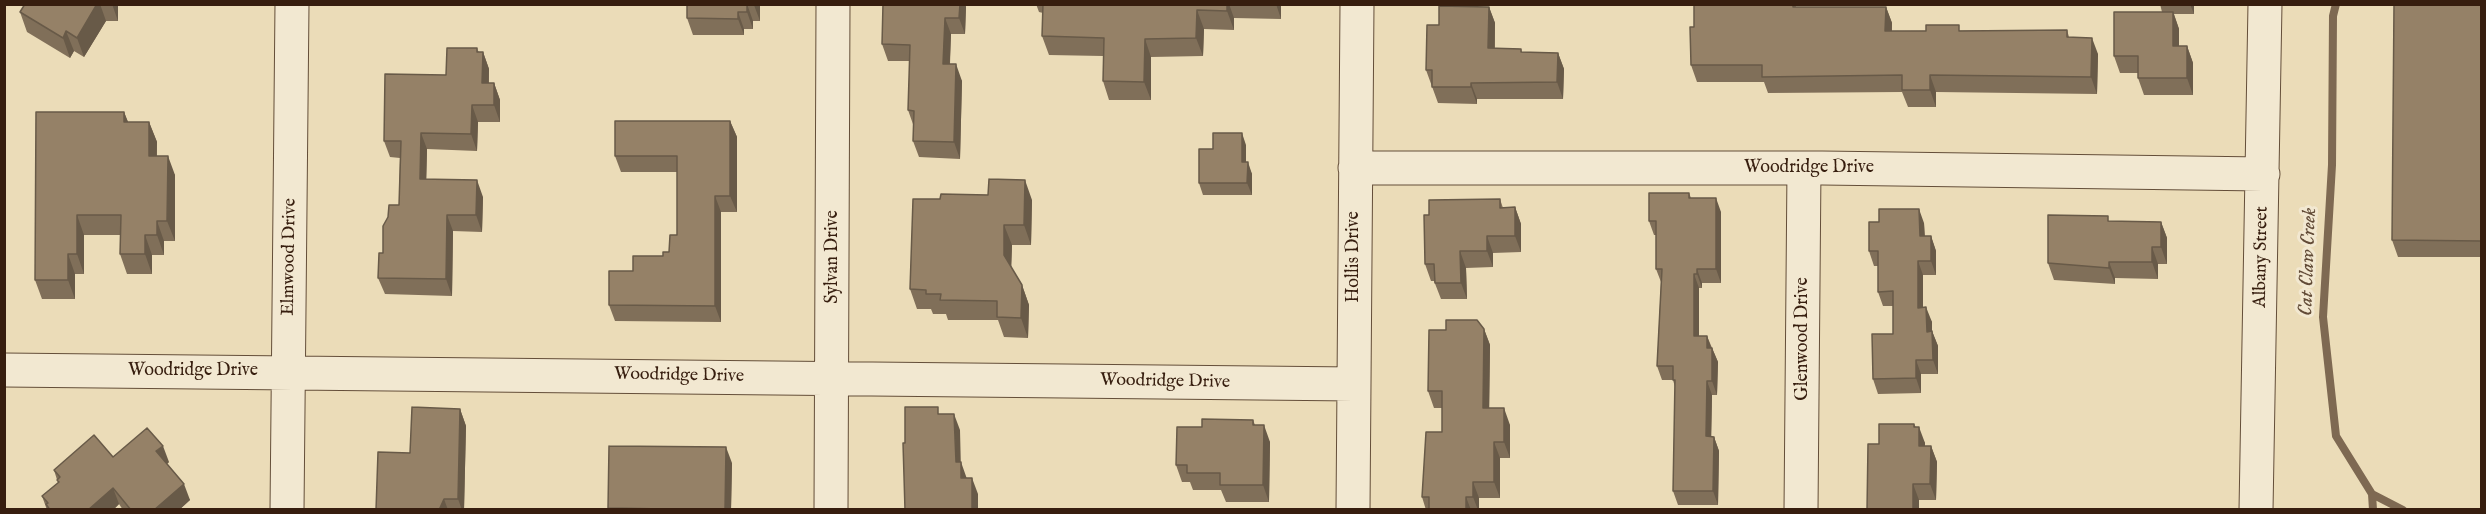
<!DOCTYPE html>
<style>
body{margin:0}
#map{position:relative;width:2486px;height:514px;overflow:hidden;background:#ebdcb8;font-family:"IM FELL English",serif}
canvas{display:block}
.frame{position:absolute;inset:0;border:6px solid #371e0f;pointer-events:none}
</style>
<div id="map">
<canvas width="2486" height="514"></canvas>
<div class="frame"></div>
</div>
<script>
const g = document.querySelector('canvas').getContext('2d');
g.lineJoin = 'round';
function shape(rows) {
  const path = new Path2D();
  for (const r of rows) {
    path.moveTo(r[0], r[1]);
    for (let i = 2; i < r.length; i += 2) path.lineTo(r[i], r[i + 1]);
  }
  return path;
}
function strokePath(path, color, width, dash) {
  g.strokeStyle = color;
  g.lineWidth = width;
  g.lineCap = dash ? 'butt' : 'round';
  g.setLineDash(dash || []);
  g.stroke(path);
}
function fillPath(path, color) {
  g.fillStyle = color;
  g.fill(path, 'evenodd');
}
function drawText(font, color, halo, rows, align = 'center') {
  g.font = font + ' "IM FELL English",serif';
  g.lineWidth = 6;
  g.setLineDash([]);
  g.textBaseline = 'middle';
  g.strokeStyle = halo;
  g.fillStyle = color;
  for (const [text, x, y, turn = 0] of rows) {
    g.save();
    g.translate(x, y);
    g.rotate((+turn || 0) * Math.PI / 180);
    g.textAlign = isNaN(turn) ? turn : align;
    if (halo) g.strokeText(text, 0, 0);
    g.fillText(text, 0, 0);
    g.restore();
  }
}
const stream = shape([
 [2336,4,2333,16,2332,165,2323,317,2336,436,2372,494,2373,510],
 [2372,494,2403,510]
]);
const minor = shape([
 [1355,168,1822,168,2263,174],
 [4,370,1354,384],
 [287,510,292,4],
 [831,510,833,4],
 [1353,510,1357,4],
 [1801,510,1804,168],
 [2256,510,2265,4]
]);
const wall = shape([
 [25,4,118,4,118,21,106,21,84,57,74,51,70,58,27,32,20,12],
 [687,4,760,4,760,21,753,21,753,29,744,29,744,35,693,35,687,18],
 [883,4,965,4,966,7,965,34,951,34,950,64,962,81,960,159,919,157,913,141,914,127,908,110,910,61,888,61,882,44],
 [1036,4,1281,4,1281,19,1234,18,1234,30,1204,29,1203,56,1151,57,1151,100,1109,100,1103,81,1103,56,1049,55,1042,36,1043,13,1039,12],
 [1694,4,1795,4,1796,7,1886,7,1892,23,1892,31,2067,30,2069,37,2098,54,2097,94,1936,92,1936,107,1908,107,1902,92,1768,93,1764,82,1697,82,1691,65,1694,27],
 [2160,4,2194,4,2194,14,2174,14,2179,29,2179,46,2187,46,2193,63,2193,95,2144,95,2138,78,2138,73,2120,73,2114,56,2162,12],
 [2481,4,2481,257,2398,257,2392,240],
 [1489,7,1495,23,1495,48,1521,49,1522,52,1558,53,1564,69,1563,99,1477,99,1477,104,1438,103,1426,70,1439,25],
 [478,52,483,52,489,69,489,83,494,83,500,100,500,122,478,122,477,151,427,149,426,179,483,197,482,232,453,231,452,296,385,294,378,278,383,253,399,205,400,158,390,157,384,141,446,75],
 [124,112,128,122,149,122,157,142,157,156,175,175,175,241,164,241,164,255,152,255,152,274,127,274,120,254,120,235,84,235,84,274,75,274,75,299,42,299,35,280],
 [730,121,737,137,737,212,721,212,721,322,615,321,609,305,633,271,663,256,669,252,677,235,677,172,621,172,615,156],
 [1246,145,1246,162,1252,174,1252,195,1203,195,1199,183],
 [1689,193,1691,198,1721,212,1721,283,1702,283,1702,288,1699,288,1699,336,1707,336,1718,362,1717,395,1712,395,1711,437,1714,437,1719,451,1718,505,1678,505,1673,491,1675,387,1673,380,1662,380,1657,366,1661,282,1656,269,1656,235,1654,235,1649,221],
 [940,199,1032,200,1031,245,1012,245,1011,268,1022,285,1029,305,1028,338,1004,337,998,320,948,320,946,314,933,314,931,309,917,309,910,289],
 [1500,199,1503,208,1515,207,1521,224,1521,252,1493,253,1493,267,1466,268,1467,299,1441,299,1434,281,1431,281,1425,264,1429,215],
 [2110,221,2161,222,2167,238,2167,264,2158,264,2158,279,2115,278,2115,284,2054,280,2048,263],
 [1924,223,1925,236,1931,236,1936,251,1936,275,1923,275,1923,308,1932,322,1932,331,1938,346,1938,374,1921,374,1921,393,1878,394,1873,379,1893,334,1893,306,1883,306,1878,292,1878,266,1874,266,1869,251],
 [1484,329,1490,345,1489,408,1510,425,1510,458,1500,458,1500,498,1479,498,1479,510,1426,510,1422,497,1442,432,1442,408,1434,408,1428,391],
 [460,409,466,426,464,510,376,510,410,453],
 [1253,420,1255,425,1270,442,1269,502,1226,502,1221,490,1193,490,1190,482,1182,482,1176,465,1202,427],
 [1914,424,1925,443,1925,446,1931,446,1937,462,1936,500,1919,500,1919,510,1867,510,1879,444],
 [113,457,169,462,167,464,190,500,179,510,123,510,119,504,113,510,47,510,42,496,58,483,54,470],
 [732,463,731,510,608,510,608,508]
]);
const shadedWall = shape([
 [97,4,100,4,106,21,84,57,77,38],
 [112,4,118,4,118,21],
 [747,4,753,21,753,29,747,12],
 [760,4,760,21,754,5],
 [960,4,965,4,966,7,965,34,959,18],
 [1227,4,1229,4,1234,18,1234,30,1227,11],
 [1276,4,1281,4,1281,19],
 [2190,4,2194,4,2194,14],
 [1489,7,1495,23,1494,65,1488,48],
 [1886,7,1892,23,1891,47,1885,31],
 [1197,10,1204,29,1203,56,1196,38],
 [738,12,744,29,744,35,738,19],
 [2173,12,2179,29,2179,63,2173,46],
 [945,18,951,34,949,80,943,64],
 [66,31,74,51,70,58,63,38],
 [2092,38,2098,54,2097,94,2091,77],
 [1145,39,1151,57,1151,100,1144,82],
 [2187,46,2193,63,2193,95,2187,78],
 [477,48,483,63,483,52,489,69,488,100,482,83],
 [1558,53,1564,69,1563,99,1557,82],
 [956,64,962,81,960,159,954,142],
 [1930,75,1936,92,1936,107,1930,90],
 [494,83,500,100,500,122,494,105],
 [1471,83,1477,99,1477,104,1471,87],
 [472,105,478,122,477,151,471,134],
 [124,112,132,132,124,122],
 [730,121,737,137,737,212,730,196],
 [149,122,157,142,156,175,149,156],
 [421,133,427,149,426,196,420,179],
 [1242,133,1246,145,1246,174,1242,162],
 [168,156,175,175,175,241,167,221],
 [1248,162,1252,174,1252,195,1247,183],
 [477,180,483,197,482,232,476,215],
 [1025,180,1032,200,1031,245,1024,225],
 [715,196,721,212,721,322,715,306],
 [1716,198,1721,212,1721,283,1716,269],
 [1515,207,1521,224,1521,252,1515,236],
 [1919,209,1924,223,1925,251,1920,236],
 [77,215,84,235,84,274,77,254],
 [447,215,453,231,452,296,446,279],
 [157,221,164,241,164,255,157,235],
 [2161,222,2167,238,2167,264,2161,247],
 [1004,225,1012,245,1011,275,1004,255],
 [145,235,152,255,152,274,145,254],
 [1487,236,1493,253,1493,267,1487,251],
 [1931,236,1936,251,1936,275,1931,261],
 [2152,247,2158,264,2158,279,2152,262],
 [1460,251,1466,268,1467,299,1461,283],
 [68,254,75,274,75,299,68,280],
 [1918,261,1923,275,1923,322,1918,308],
 [2109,262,2115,278,2115,284,2109,268],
 [1697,269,1702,283,1702,288,1697,274],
 [1694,274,1699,288,1699,350,1694,336],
 [1022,285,1029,305,1028,338,1021,318],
 [1926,307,1932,322,1932,346,1927,332],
 [1484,329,1490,345,1489,425,1483,408],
 [1932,331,1938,346,1938,374,1933,360],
 [1707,336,1712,350,1707,348],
 [1712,348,1718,362,1717,395,1712,381],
 [1916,360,1921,374,1921,393,1916,378],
 [1707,381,1712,395,1711,450,1706,436],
 [1504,408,1510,425,1510,458,1504,442],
 [460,409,466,426,464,510,462,510,458,499],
 [954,414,960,430,961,471,961,462,967,479,967,494,956,462],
 [1914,424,1919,437,1919,427,1925,443,1925,462,1919,446],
 [1264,425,1270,442,1269,502,1263,485],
 [1714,437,1719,451,1718,505,1713,491],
 [1494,442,1500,458,1500,498,1494,482],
 [163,446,169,462,162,468,156,451],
 [1931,446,1937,462,1936,500,1930,484],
 [726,447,732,463,731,510,725,510],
 [972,478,978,494,978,510,972,510],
 [1473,482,1479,498,1479,510,1478,510,1473,497],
 [184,484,190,500,179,510,154,510],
 [1913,484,1919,500,1919,510,1913,510],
 [113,488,119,504,113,510,88,510],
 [1466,497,1471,510,1466,510],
 [444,499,448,510,439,510]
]);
const building = shape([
 [25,4,97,4,77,38,66,31,63,38,20,12,25,4],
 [687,4,747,4,747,12,738,12,738,19,687,18,687,4],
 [883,4,960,4,959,18,945,18,943,64,956,64,954,142,913,141,914,111,908,110,910,45,882,44,883,4],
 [1043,4,1227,4,1227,11,1197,10,1196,38,1145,39,1144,82,1103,81,1104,38,1042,36,1043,4],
 [1694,4,1793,4,1793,7,1886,7,1885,31,1926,31,1926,25,1959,25,1959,31,2067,30,2067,37,2092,38,2091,77,1930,75,1930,90,1902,90,1902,75,1762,77,1762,65,1691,65,1690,27,1694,27,1694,4],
 [2394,4,2481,4,2481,241,2392,240,2394,4],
 [1439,6,1489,7,1488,48,1521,49,1521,52,1558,53,1557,82,1471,83,1471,87,1432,87,1432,70,1426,70,1427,25,1439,25,1439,6],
 [2114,12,2173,12,2173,46,2187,46,2187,78,2138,78,2138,56,2114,56,2114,12],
 [447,48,477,48,477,52,483,52,482,83,494,83,494,105,472,105,471,134,421,133,420,179,477,180,476,215,447,215,446,279,378,278,379,253,383,253,383,226,388,217,389,205,399,205,401,141,384,141,385,74,446,75,447,48],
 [36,112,124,112,124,122,149,122,149,156,168,156,167,221,157,221,157,235,145,235,145,254,120,254,121,215,77,215,77,254,68,254,68,280,35,280,36,112],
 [615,121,730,121,730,196,715,196,715,306,609,305,609,271,633,271,633,256,663,256,663,252,669,252,670,235,677,235,677,156,615,156,615,121],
 [1213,133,1242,133,1242,162,1248,162,1247,183,1199,183,1199,149,1213,149,1213,133],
 [989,179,1025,180,1024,225,1004,225,1004,255,1022,285,1021,318,997,317,997,301,940,300,941,294,926,294,926,290,910,289,913,199,940,199,941,194,988,195,989,179],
 [1649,193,1689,193,1689,198,1716,198,1716,269,1697,269,1697,274,1694,274,1694,336,1707,336,1707,348,1712,348,1712,381,1707,381,1706,436,1714,437,1713,491,1673,491,1675,380,1673,380,1673,366,1657,366,1662,269,1656,269,1656,221,1649,221,1649,193],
 [1500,199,1500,208,1515,207,1515,236,1487,236,1487,251,1460,251,1461,283,1435,283,1434,264,1425,264,1424,215,1429,215,1429,200,1500,199],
 [1879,209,1919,209,1920,236,1931,236,1931,261,1918,261,1918,308,1926,307,1927,332,1932,331,1933,360,1916,360,1916,378,1873,379,1872,334,1893,334,1893,291,1878,292,1878,251,1869,251,1869,222,1879,222,1879,209],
 [2048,215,2108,216,2108,221,2161,222,2161,247,2152,247,2152,262,2109,262,2109,268,2048,263,2048,215],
 [1446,320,1477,320,1484,329,1483,408,1504,408,1504,442,1494,442,1494,482,1473,482,1473,497,1466,497,1466,510,1429,510,1429,497,1422,497,1426,432,1442,432,1442,391,1428,391,1429,330,1446,330,1446,320],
 [412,407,460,409,458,499,444,499,439,510,376,510,378,452,410,453,412,407],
 [905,407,938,407,938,414,954,414,956,462,961,462,961,478,972,478,972,510,905,510,903,443,905,443,905,407],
 [1202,419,1253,420,1253,425,1264,425,1263,485,1220,485,1220,473,1187,473,1187,465,1176,465,1177,427,1202,427,1202,419],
 [1879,424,1914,424,1914,427,1919,427,1919,446,1931,446,1930,484,1913,484,1913,510,1867,510,1868,444,1879,444,1879,424],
 [147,428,163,446,156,451,184,484,154,510,131,510,113,488,88,510,50,510,46,504,48,503,42,496,59,482,57,480,60,477,54,470,94,435,113,457,147,428],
 [609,446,726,447,725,510,608,508,609,446]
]);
const streetNames = [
 ["Woodridge Drive",1809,168],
 ["Elmwood Drive",290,257,-89],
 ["Sylvan Drive",833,257,-90],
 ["Hollis Drive",1354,257,-90],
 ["Albany Street",2262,257,-89],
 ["Glenwood Drive",1803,339,-90],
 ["Woodridge Drive",193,371],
 ["Woodridge Drive",679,376,1],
 ["Woodridge Drive",1165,382,1]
];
const waterNames = [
 ["Cat Claw Creek",2309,262,-88]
];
strokePath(stream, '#7e6952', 8);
strokePath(minor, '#644e39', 35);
strokePath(minor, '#f2e8d1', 33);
fillPath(wall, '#806f59');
fillPath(shadedWall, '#685a48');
fillPath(building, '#958167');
strokePath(building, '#685a48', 1.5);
drawText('18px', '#371e0f', '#f2e8d1', streetNames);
drawText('italic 20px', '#614a36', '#f2e8d1', waterNames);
</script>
